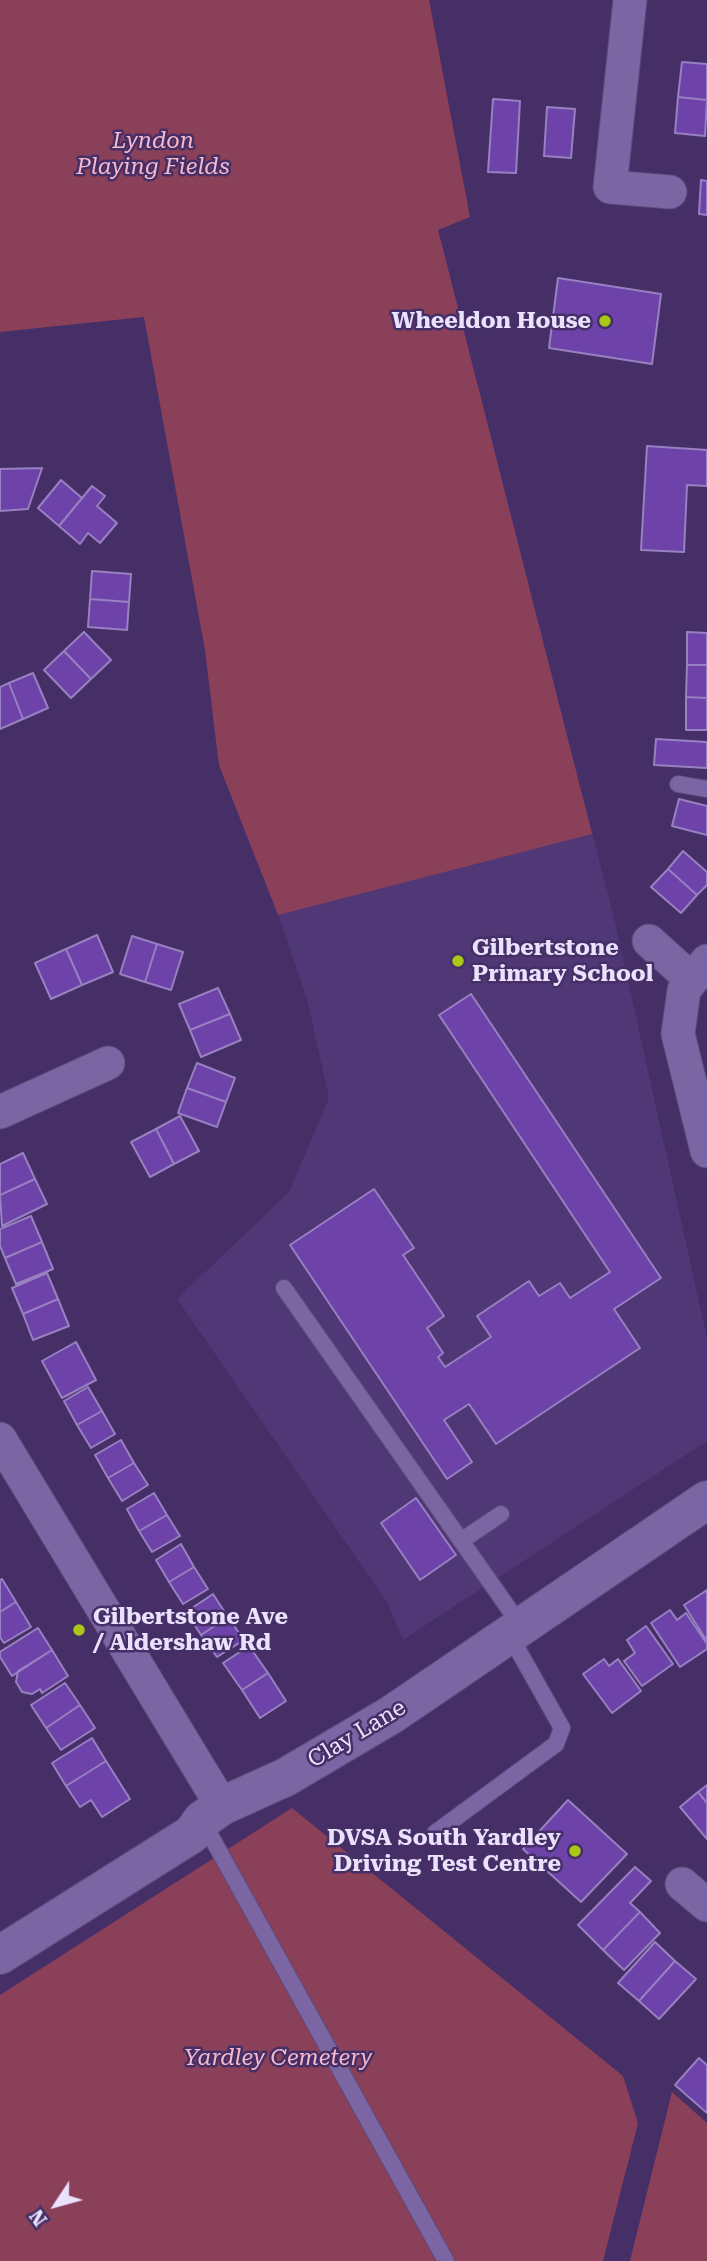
<!DOCTYPE html>
<style>
body{margin:0}
#map{position:relative;width:707px;height:2261px;overflow:hidden;background:#462f67;font-family:"Roboto Serif",serif}
canvas{display:block}
.north{position:absolute;left:21px;top:2170px;width:70px;height:70px;-webkit-text-stroke:5px #462f67;paint-order:stroke;rotate:234deg;font-size:19px;font-weight:700;line-height:28px;text-align:center;color:#eae1fd}
.north::after{content:'';display:block;margin:auto;width:24px;height:32px;background:#eae1fd;clip-path:polygon(50% 0,100% 100%,50% 72%,0 100%)}
</style>
<div id="map">
<canvas width="707" height="2261"></canvas>
<div class="north">N</div>
</div>
<script>
const g = document.querySelector('canvas').getContext('2d');
g.lineJoin = 'round';
function fillPath(path, color) {
  g.fillStyle = color;
  g.fill(path, 'evenodd');
}
function shape(rows) {
  const path = new Path2D();
  for (const r of rows) {
    path.moveTo(r[0], r[1]);
    for (let i = 2; i < r.length; i += 2) path.lineTo(r[i], r[i + 1]);
  }
  return path;
}
function strokePath(path, color, width, dash) {
  g.strokeStyle = color;
  g.lineWidth = width;
  g.lineCap = dash ? 'butt' : 'round';
  g.setLineDash(dash || []);
  g.stroke(path);
}
function drawText(font, color, halo, rows, align = 'center') {
  g.font = font + ' "Roboto Serif",serif';
  g.lineWidth = 5;
  g.setLineDash([]);
  g.textBaseline = 'middle';
  g.strokeStyle = halo;
  g.fillStyle = color;
  for (const [text, x, y, turn = 0] of rows) {
    g.save();
    g.translate(x, y);
    g.rotate((+turn || 0) * Math.PI / 180);
    g.textAlign = isNaN(turn) ? turn : align;
    if (halo) g.strokeText(text, 0, 0);
    g.fillText(text, 0, 0);
    g.restore();
  }
}
const built = shape([
 [438,229,615,922,707,1338,707,1441,403,1640,387,1602,177,1299,289,1192,329,1098,307,999,268,885,219,765,205,650]
]);
const green = shape([
 [0,0,429,0,470,217,438,230,592,834,278,915,219,765,205,650,144,317,0,332],
 [292,1808,623,2076,638,2123,603,2261,0,2261,0,1995],
 [672,2092,707,2123,707,2261,630,2261]
]);
const building = shape([
 [682,62,707,64,707,100,678,97,682,62],
 [678,97,707,100,705,136,675,133,678,97],
 [493,99,520,101,516,173,488,172,493,99],
 [547,107,575,109,571,158,544,156,547,107],
 [701,180,707,181,707,215,699,214,701,180],
 [558,278,661,294,652,364,549,348,558,278],
 [647,446,707,450,707,486,687,485,684,552,641,550,647,446],
 [42,468,28,509,0,511,0,469,42,468],
 [61,480,82,498,59,526,38,508,61,480],
 [92,486,105,496,97,506,117,523,100,543,88,533,80,544,59,526,92,486],
 [92,571,131,574,129,602,90,599,92,571],
 [90,599,129,602,127,630,88,627,90,599],
 [84,632,111,660,91,679,64,651,84,632],
 [687,632,707,633,707,665,687,665,687,632],
 [64,651,91,679,71,698,44,670,64,651],
 [687,665,707,665,707,698,686,697,687,665],
 [33,673,48,708,23,719,9,683,33,673],
 [9,683,23,719,0,729,0,687,9,683],
 [686,697,707,698,707,730,686,730,686,697],
 [656,739,707,742,707,768,654,765,656,739],
 [679,799,707,806,707,835,672,826,679,799],
 [683,851,707,872,707,885,697,895,668,869,683,851],
 [668,869,697,895,681,913,651,887,668,869],
 [97,935,113,972,82,985,66,949,97,935],
 [132,936,157,944,145,982,120,974,132,936],
 [157,944,183,952,171,990,145,982,157,944],
 [66,949,82,985,51,999,35,963,66,949],
 [218,988,230,1014,190,1030,179,1004,218,988],
 [471,994,661,1278,614,1309,640,1348,496,1444,469,1404,444,1420,472,1462,447,1479,290,1245,374,1189,414,1248,403,1255,444,1316,427,1328,443,1353,438,1357,445,1367,491,1337,477,1316,529,1281,539,1296,560,1283,570,1298,610,1272,439,1015,471,994],
 [230,1014,241,1040,201,1057,190,1030,230,1014],
 [197,1063,235,1078,226,1102,187,1088,197,1063],
 [187,1088,226,1102,217,1127,178,1113,187,1088],
 [180,1116,199,1151,174,1164,156,1129,180,1116],
 [156,1129,174,1164,150,1177,131,1142,156,1129],
 [23,1153,35,1179,0,1195,0,1164,23,1153],
 [35,1179,47,1204,2,1226,0,1195,35,1179],
 [31,1216,42,1242,5,1258,0,1246,0,1229,31,1216],
 [42,1242,53,1269,16,1284,5,1258,42,1242],
 [47,1273,58,1299,23,1314,12,1288,47,1273],
 [58,1299,69,1326,33,1340,23,1314,58,1299],
 [76,1342,96,1380,62,1398,42,1361,76,1342],
 [88,1387,102,1411,77,1425,64,1401,88,1387],
 [102,1411,115,1434,91,1448,77,1425,102,1411],
 [121,1440,134,1463,108,1478,95,1455,121,1440],
 [134,1463,148,1485,122,1501,108,1478,134,1463],
 [154,1493,167,1515,139,1531,127,1509,154,1493],
 [416,1498,456,1555,420,1580,381,1523,416,1498],
 [167,1515,180,1536,152,1552,139,1531,167,1515],
 [181,1544,194,1567,169,1582,156,1560,181,1544],
 [194,1567,208,1589,183,1604,169,1582,194,1567],
 [2,1579,16,1602,0,1612,0,1580,2,1579],
 [707,1590,707,1641,684,1605,707,1590],
 [213,1594,228,1617,201,1635,186,1612,213,1594],
 [16,1602,31,1627,4,1643,0,1637,0,1612,16,1602],
 [670,1610,677,1620,686,1613,707,1644,707,1649,680,1667,651,1623,670,1610],
 [228,1617,244,1640,217,1657,201,1635,228,1617],
 [646,1626,673,1664,642,1686,624,1661,635,1653,627,1640,646,1626],
 [38,1628,52,1650,12,1676,0,1657,0,1652,38,1628],
 [249,1646,268,1673,242,1690,223,1663,249,1646],
 [52,1650,68,1676,42,1693,40,1689,32,1694,22,1692,16,1682,18,1671,52,1650],
 [604,1659,609,1666,618,1659,641,1691,612,1713,583,1674,604,1659],
 [268,1673,286,1701,260,1718,242,1690,268,1673],
 [65,1683,80,1705,46,1728,31,1705,65,1683],
 [80,1705,95,1728,61,1750,46,1728,80,1705],
 [92,1738,106,1761,66,1786,52,1763,92,1738],
 [106,1761,130,1799,102,1817,91,1800,80,1807,66,1786,106,1761],
 [707,1785,707,1803,698,1792,707,1785],
 [698,1792,707,1803,707,1839,680,1807,698,1792],
 [568,1800,627,1854,581,1902,523,1849,568,1800],
 [635,1867,651,1881,630,1903,640,1912,603,1950,578,1925,635,1867],
 [640,1912,660,1933,624,1970,603,1950,640,1912],
 [655,1942,675,1961,639,2001,618,1983,655,1942],
 [675,1961,696,1979,659,2019,639,2001,675,1961],
 [699,2058,707,2065,707,2113,675,2085,699,2058]
]);
const service = shape([
 [678,784,707,789],
 [284,1288,521,1626],
 [461,1541,501,1514],
 [203,1822,446,2261],
 [435,1833,556,1744,562,1728,509,1634]
]);
const minor = shape([
 [630,0,610,187,670,192],
 [649,941,691,979],
 [707,961,684,990,678,1034,707,1151],
 [0,1112,108,1063],
 [0,1439,222,1806],
 [682,1884,707,1905]
]);
const tertiary = shape([
 [0,1955,192,1834,202,1820,222,1806,286,1777,391,1715,707,1500]
]);
const markers = [
 [605,321,7,"#aac718"],
 [458,961,7,"#aac718"],
 [79,1630,7,"#aac718"],
 [575,1851,7,"#aac718"]
];
const parkNames = [
 ["Lyndon",153,141],
 ["Playing Fields",153,167],
 ["Yardley Cemetery",278,2058]
];
const poiNames = [
 ["Wheeldon House",591,321],
 ["Gilbertstone",472,948,"left"],
 ["Primary School",472,974,"left"],
 ["Gilbertstone Ave",93,1617,"left"],
 ["/ Aldershaw Rd",93,1643,"left"],
 ["DVSA South Yardley",561,1838],
 ["Driving Test Centre",561,1864]
];
const streetNames = [
 ["Clay Lane",357,1734,-31]
];
fillPath(built, '#503776');
fillPath(green, '#8b405a');
fillPath(building, '#6d42a9');
strokePath(building, '#9781c0', 2);
strokePath(service, '#5d4a79', 18);
strokePath(minor, '#5d4a79', 35);
strokePath(tertiary, '#5d4a79', 40);
strokePath(service, '#7b65a3', 16);
strokePath(minor, '#7b65a3', 33);
strokePath(tertiary, '#7b65a3', 38);
for (const [x, y, r, color] of markers) {
  const dot = new Path2D();
  dot.arc(x, y, r, 0, 2 * Math.PI);
  g.fillStyle = color;
  g.fill(dot);
  strokePath(dot, '#462f67', 2.5);
}
drawText('italic 23px', '#f7b9cb', '#462f67', parkNames);
drawText('bold 23px', '#eae1fd', '#462f67', poiNames, 'right');
drawText('23px', '#eae1fd', '#462f67', streetNames);
</script>
